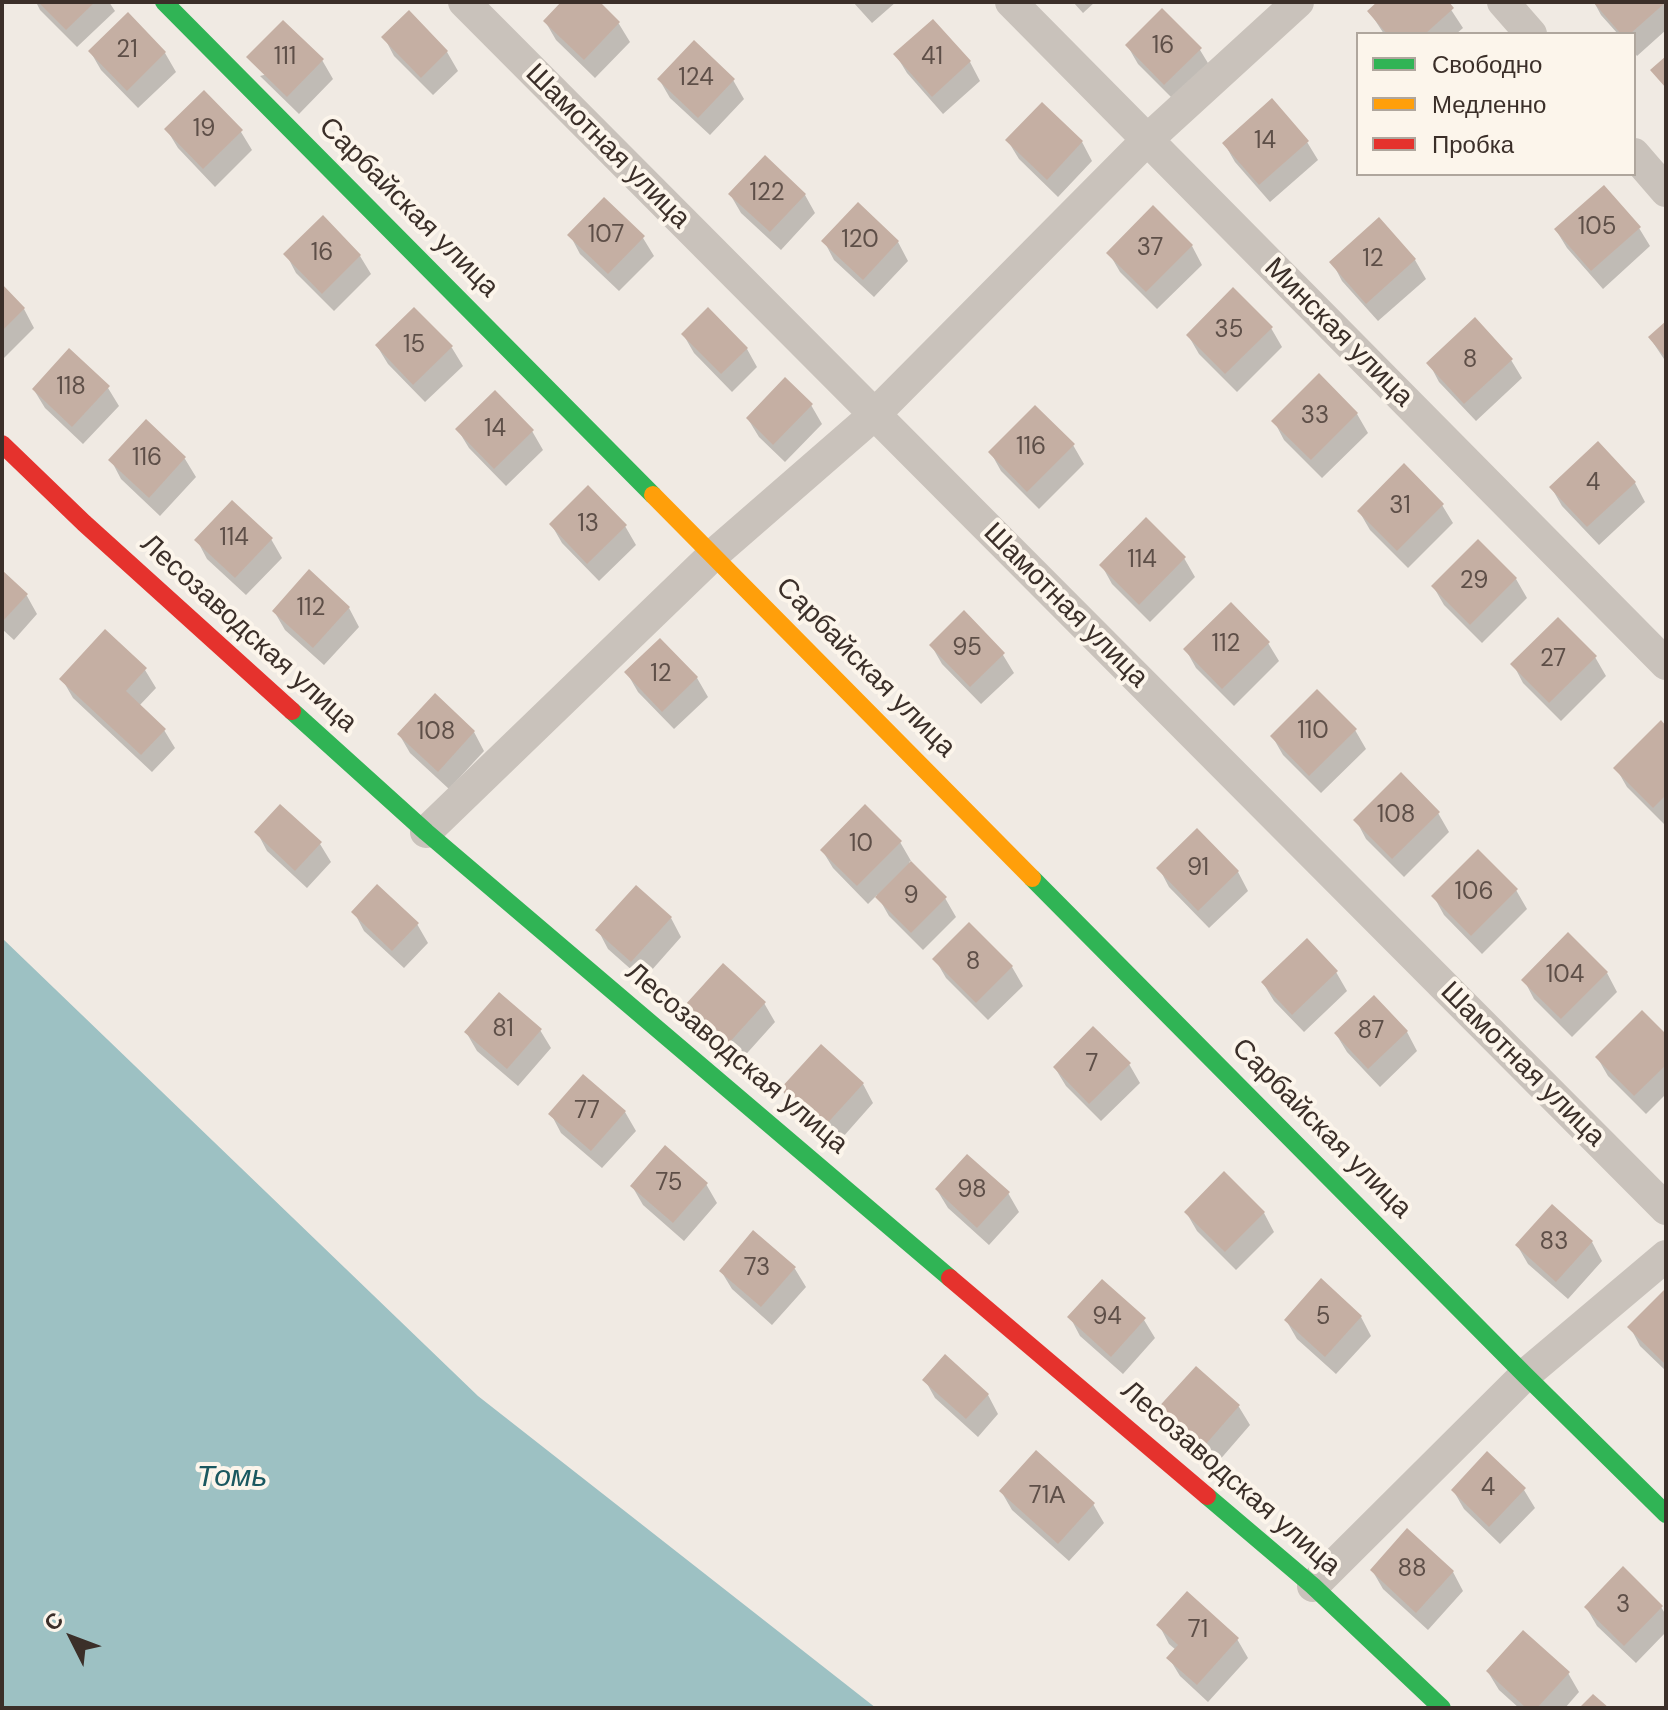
<!DOCTYPE html>
<meta charset="utf-8">
<style>
body{margin:0}
#map{position:relative;width:1668px;height:1710px;overflow:hidden;background:#f0eae3;font-family:"DM Sans",sans-serif}
canvas{display:block}
.frame{position:absolute;inset:0;border:4px solid #3b2f29;pointer-events:none}
.legend{position:absolute;left:1356px;top:32px;width:280px;height:144px;box-sizing:border-box;background:#fcf5eb;border:2px solid #afa69d;margin:0;padding:10px 14px;list-style:none;font-size:24px;color:#3b2f29}
.legend li{display:flex;align-items:center;gap:16px;height:40px}
.legend b{width:40px;border:2px solid #afa69d}
.north{position:absolute;left:32px;top:1598px;width:80px;height:80px;-webkit-text-stroke:6px #fcf5eb;paint-order:stroke;rotate:312deg;font-size:22px;font-weight:700;line-height:32px;text-align:center;color:#3b2f29}
.north::after{content:'';display:block;margin:auto;width:28px;height:36px;background:#3b2f29;clip-path:polygon(50% 0,100% 100%,50% 72%,0 100%)}
</style>
<div id="map">
<canvas width="1668" height="1710"></canvas>
<div class="frame"></div>
<ul class="legend">
<li><b style="height:10px;background:#30b455"></b>Свободно</li>
<li><b style="height:10px;background:#ff9f0a"></b>Медленно</li>
<li><b style="height:10px;background:#e5322d"></b>Пробка</li>
</ul>
<div class="north">С</div>
</div>
<script>
const g = document.querySelector('canvas').getContext('2d');
g.lineJoin = 'round';
function fillPath(path, color) {
  g.fillStyle = color;
  g.fill(path, 'evenodd');
}
function shape(rows) {
  const path = new Path2D();
  for (const r of rows) {
    path.moveTo(r[0], r[1]);
    for (let i = 2; i < r.length; i += 2) path.lineTo(r[i], r[i + 1]);
  }
  return path;
}
function strokePath(path, color, width, dash) {
  g.strokeStyle = color;
  g.lineWidth = width;
  g.lineCap = dash ? 'butt' : 'round';
  g.setLineDash(dash || []);
  g.stroke(path);
}
function drawText(font, color, halo, rows, align = 'center') {
  g.font = font + ' "DM Sans",sans-serif';
  g.lineWidth = 8;
  g.setLineDash([]);
  g.textBaseline = 'middle';
  g.strokeStyle = halo;
  g.fillStyle = color;
  for (const [text, x, y, turn = 0] of rows) {
    g.save();
    g.translate(x, y);
    g.rotate((+turn || 0) * Math.PI / 180);
    g.textAlign = isNaN(turn) ? turn : align;
    if (halo) g.strokeText(text, 0, 0);
    g.fillText(text, 0, 0);
    g.restore();
  }
}
const water = shape([
 [2,938,478,1396,876,1708,2,1708]
]);
const shadow = shape([
 [36,2,109,2,115,11,77,47,40,10],
 [564,2,597,2,619,24,630,42,595,78,556,40,545,21],
 [853,2,896,2,872,23],
 [1073,2,1095,2,1083,13],
 [1380,2,1446,2,1463,28,1456,34,1384,34,1369,11],
 [1594,2,1666,2,1666,30,1637,56,1634,52,1634,34,1618,34,1601,15],
 [1162,11,1200,50,1211,68,1176,102,1138,64,1127,45],
 [128,15,165,53,176,72,138,108,101,70,90,51],
 [384,37,447,52,458,71,433,95,394,56],
 [896,55,970,62,980,81,943,114,907,73],
 [322,60,333,79,299,114,260,76],
 [659,79,733,80,744,99,710,135,670,98],
 [204,93,241,132,252,150,215,187,178,148,167,130],
 [1008,141,1082,142,1092,161,1058,197,1019,159],
 [1307,142,1318,160,1270,202,1235,162,1224,143],
 [730,194,805,195,815,213,781,250,741,213],
 [1379,220,1415,260,1426,279,1378,321,1342,281,1332,262],
 [1639,228,1650,246,1603,289,1567,248,1556,230],
 [570,235,643,238,654,256,619,291,580,254],
 [824,241,898,242,908,261,874,297,834,260],
 [1192,246,1202,265,1157,309,1120,272,1109,253],
 [286,254,360,256,371,274,334,311,296,273],
 [2,287,24,309,34,328,2,360],
 [414,309,452,348,463,366,425,402,388,364,377,346],
 [1666,324,1666,362,1650,338],
 [1271,328,1282,347,1237,392,1199,354,1188,335],
 [683,334,747,349,757,367,732,392,694,353],
 [1511,360,1522,378,1476,421,1439,382,1429,363],
 [1319,376,1357,414,1368,433,1322,478,1284,440,1274,421],
 [108,388,119,406,83,444,45,408,34,390],
 [811,405,822,424,785,462,759,437,748,419],
 [146,422,185,459,196,477,160,516,121,479,111,460],
 [458,430,532,431,543,450,506,486,469,448],
 [1598,444,1635,483,1645,502,1599,545,1562,506,1551,487],
 [1073,445,1084,464,1039,509,1001,471,991,453],
 [1442,505,1453,523,1408,568,1370,530,1359,511],
 [551,524,625,526,636,545,599,581,562,543],
 [271,539,282,558,246,595,207,559,197,540],
 [1478,541,1516,579,1527,598,1482,643,1444,605,1433,586],
 [1184,558,1195,577,1150,622,1112,584,1102,566],
 [2,573,27,596,37,614,14,640,2,629],
 [349,608,359,627,324,665,285,630,274,611],
 [660,640,697,678,708,697,674,729,638,692,627,673],
 [1268,643,1279,661,1234,706,1196,668,1186,650],
 [931,645,1003,655,1014,673,981,704,942,664],
 [1595,657,1606,676,1561,721,1523,683,1513,664],
 [145,670,156,688,139,706,164,730,175,748,152,772,73,698,62,679],
 [1666,728,1666,824,1665,825,1627,787,1616,768],
 [1355,730,1366,749,1321,793,1283,755,1272,736],
 [474,732,484,751,449,789,410,753,399,734],
 [1438,813,1449,832,1404,877,1366,839,1356,820],
 [1197,831,1238,872,1248,891,1209,928,1169,887,1159,868],
 [257,832,320,844,331,862,307,888,267,851],
 [900,842,911,861,909,862,945,898,956,917,923,950,889,916,877,895,868,904,833,868,822,850],
 [1516,890,1527,909,1482,954,1444,915,1434,897],
 [354,912,417,924,428,943,404,968,364,931],
 [671,918,681,937,643,980,608,949,598,930],
 [969,925,1012,967,1023,986,988,1020,946,978,935,959],
 [1336,972,1347,991,1304,1032,1274,1001,1263,983],
 [1607,973,1617,992,1572,1037,1534,999,1524,980],
 [764,1003,775,1022,740,1061,698,1024,687,1005],
 [540,1030,551,1048,518,1086,477,1051,466,1032],
 [1407,1032,1417,1051,1380,1087,1347,1052,1336,1034],
 [1666,1037,1666,1094,1646,1114,1608,1076,1597,1057],
 [1129,1064,1140,1083,1101,1121,1066,1086,1055,1068],
 [863,1084,873,1103,835,1146,793,1108,782,1089],
 [625,1112,636,1131,602,1168,561,1133,551,1114],
 [706,1184,717,1203,684,1241,643,1205,632,1186],
 [937,1190,1008,1193,1019,1212,989,1245,948,1208],
 [1186,1212,1264,1213,1274,1232,1236,1270,1197,1231],
 [754,1233,795,1269,806,1287,772,1325,732,1289,721,1271],
 [1592,1242,1602,1261,1568,1299,1528,1264,1517,1245],
 [1666,1290,1666,1371,1640,1346,1630,1327],
 [1070,1317,1144,1320,1155,1338,1123,1374,1080,1336],
 [1361,1317,1371,1336,1336,1374,1297,1339,1286,1320],
 [1196,1369,1239,1407,1250,1425,1211,1470,1168,1431,1157,1413],
 [925,1380,988,1395,998,1414,978,1437,935,1398],
 [1453,1490,1524,1490,1535,1508,1500,1544,1464,1509],
 [1001,1491,1093,1504,1104,1523,1069,1561,1012,1510],
 [1372,1570,1453,1572,1463,1591,1428,1630,1383,1589],
 [1586,1607,1661,1607,1666,1615,1666,1632,1636,1663,1597,1626],
 [1159,1625,1237,1639,1248,1658,1208,1702,1180,1676,1169,1658,1176,1650,1169,1644],
 [1488,1672,1568,1673,1579,1692,1565,1708,1519,1708,1499,1690]
]);
const building = shape([
 [38,2,95,2,66,30],
 [561,2,600,2,620,22,584,60,543,21],
 [1377,2,1449,2,1454,8,1425,34,1387,34,1367,11],
 [1593,2,1666,2,1630,34,1621,34],
 [1162,8,1202,48,1164,85,1125,45],
 [409,10,448,51,421,78,381,37],
 [128,12,166,52,127,91,88,51],
 [933,19,971,61,932,97,893,54],
 [283,20,324,59,287,97,246,57],
 [694,40,735,79,698,118,657,79],
 [1666,56,1666,88,1650,70],
 [204,90,243,130,203,169,164,129],
 [1272,98,1309,141,1259,185,1222,143],
 [1042,102,1083,141,1047,180,1005,140],
 [765,155,806,194,770,232,728,194],
 [1604,185,1641,227,1591,271,1554,229],
 [604,197,645,236,608,274,567,235],
 [858,202,899,241,863,280,821,241],
 [1153,205,1193,245,1146,292,1106,253],
 [323,215,361,255,322,294,283,254],
 [1379,217,1416,259,1366,304,1329,262],
 [2,284,25,308,2,331],
 [1233,287,1273,327,1225,374,1186,335],
 [414,307,453,346,413,385,375,345],
 [708,307,748,348,721,374,681,334],
 [1475,317,1513,359,1464,404,1426,363],
 [1666,321,1666,358,1648,337],
 [69,348,110,386,72,427,32,389],
 [1319,373,1358,413,1311,460,1271,421],
 [785,377,813,404,773,445,746,418],
 [495,390,534,430,494,469,455,429],
 [1035,405,1075,444,1027,492,988,452],
 [146,419,186,457,149,498,108,460],
 [1598,441,1636,482,1587,527,1549,487],
 [1404,463,1444,504,1397,551,1357,511],
 [588,485,627,525,587,564,549,524],
 [232,500,273,538,235,578,194,540],
 [1146,517,1186,557,1139,605,1099,565],
 [1478,539,1517,578,1470,625,1431,586],
 [309,569,350,607,313,648,272,611],
 [2,570,28,594,2,622],
 [1231,602,1270,642,1222,689,1183,649],
 [964,610,1005,653,970,687,929,645],
 [1558,617,1597,656,1549,703,1510,664],
 [105,629,147,668,126,691,166,729,141,755,59,679],
 [660,638,698,677,662,712,624,672],
 [1317,689,1357,729,1309,776,1270,736],
 [435,693,475,731,438,772,397,734],
 [1661,720,1666,726,1666,795,1653,808,1613,768],
 [1401,772,1440,812,1392,859,1353,820],
 [280,804,322,842,295,871,254,832],
 [865,804,902,841,857,886,820,850],
 [1197,828,1239,871,1198,911,1156,868],
 [1478,849,1518,889,1471,936,1431,896],
 [911,861,947,897,911,933,875,897],
 [377,884,419,923,392,951,351,912],
 [636,885,672,917,631,962,595,930],
 [969,922,1013,966,976,1003,932,959],
 [1568,932,1608,972,1561,1019,1521,980],
 [1307,938,1338,971,1292,1015,1261,982],
 [723,963,766,1002,728,1044,685,1005],
 [499,992,542,1029,507,1069,464,1032],
 [1374,995,1408,1031,1368,1069,1334,1033],
 [1642,1010,1666,1034,1666,1065,1634,1096,1595,1057],
 [1093,1026,1131,1063,1089,1104,1053,1067],
 [821,1044,864,1083,823,1128,780,1089],
 [583,1074,626,1111,591,1151,548,1114],
 [665,1145,708,1183,673,1223,630,1186],
 [967,1154,1010,1192,977,1228,935,1189],
 [1224,1171,1265,1212,1225,1252,1184,1212],
 [1552,1204,1593,1241,1556,1282,1515,1245],
 [753,1230,796,1267,761,1307,719,1271],
 [1321,1278,1362,1316,1325,1357,1284,1320],
 [1102,1279,1146,1318,1111,1357,1067,1317],
 [1666,1288,1666,1365,1627,1327],
 [945,1354,989,1394,966,1419,922,1380],
 [1196,1366,1240,1405,1199,1452,1154,1412],
 [1036,1450,1095,1503,1058,1544,999,1491],
 [1487,1451,1526,1488,1489,1527,1451,1490],
 [1407,1528,1454,1571,1416,1613,1370,1570],
 [1623,1566,1663,1606,1624,1646,1584,1607],
 [1187,1591,1239,1638,1197,1685,1166,1658,1178,1645,1156,1625],
 [1523,1630,1570,1672,1537,1708,1526,1708,1486,1671],
 [1593,1694,1609,1708,1579,1708]
]);
const street = shape([
 [464,2,1666,1209],
 [1011,2,1666,664],
 [1503,2,1531,34],
 [1634,154,1666,191],
 [426,832,713,555,874,415,1147,140,1298,2],
 [1313,1586,1525,1375,1666,1256]
]);
const fast = shape([
 [164,2,653,495],
 [292,711,426,832,950,1278],
 [1032,878,1525,1375,1666,1514],
 [1207,1496,1313,1586,1442,1708]
]);
const slow = shape([
 [653,495,1032,878]
]);
const jam = shape([
 [2,444,84,523,292,711],
 [950,1278,1207,1496]
]);
const numberNames = [
 ["16",1163,47],
 ["21",127,51],
 ["111",285,58],
 ["41",932,58],
 ["124",696,79],
 ["19",204,130],
 ["14",1265,142],
 ["122",767,194],
 ["105",1597,228],
 ["107",606,236],
 ["120",860,241],
 ["37",1150,249],
 ["16",322,254],
 ["12",1373,260],
 ["35",1229,331],
 ["15",414,346],
 ["8",1470,361],
 ["118",71,388],
 ["33",1315,417],
 ["14",495,430],
 ["116",1031,448],
 ["116",147,459],
 ["4",1593,484],
 ["31",1400,507],
 ["13",588,525],
 ["114",234,539],
 ["114",1142,561],
 ["29",1474,582],
 ["112",311,609],
 ["112",1226,645],
 ["95",967,649],
 ["27",1553,660],
 ["12",661,675],
 ["110",1313,732],
 ["108",436,733],
 ["108",1396,816],
 ["10",861,845],
 ["91",1198,869],
 ["106",1474,893],
 ["9",911,897],
 ["8",973,963],
 ["104",1565,976],
 ["81",503,1030],
 ["87",1371,1032],
 ["7",1092,1065],
 ["77",587,1112],
 ["75",669,1184],
 ["98",972,1191],
 ["83",1554,1243],
 ["73",757,1269],
 ["94",1107,1318],
 ["5",1323,1318],
 ["4",1488,1489],
 ["71А",1047,1497],
 ["88",1412,1570],
 ["3",1623,1606],
 ["71",1198,1631]
];
const streetNames = [
 ["Шамотная улица",607,147,45],
 ["Сарбайская улица",408,208,45],
 ["Минская улица",1338,333,45],
 ["Шамотная улица",1065,606,45],
 ["Лесозаводская улица",248,634,42],
 ["Сарбайская улица",865,668,45],
 ["Лесозаводская улица",736,1059,40],
 ["Шамотная улица",1522,1065,45],
 ["Сарбайская улица",1321,1129,45],
 ["Лесозаводская улица",1230,1479,41]
];
const waterNames = [
 ["Томь",232,1478]
];
fillPath(water, '#9dc1c3');
fillPath(shadow, '#0003');
fillPath(building, '#c5afa3');
strokePath(street, '#c9c2bb', 32);
strokePath(fast, '#30b455', 18);
strokePath(slow, '#ff9f0a', 18);
strokePath(jam, '#e5322d', 18);
drawText('24px', '#5e4f48', null, numberNames);
drawText('28px', '#3b2f29', '#fcf5eb', streetNames);
drawText('italic 30px', '#1a5860', '#fcf5eb', waterNames);
</script>
